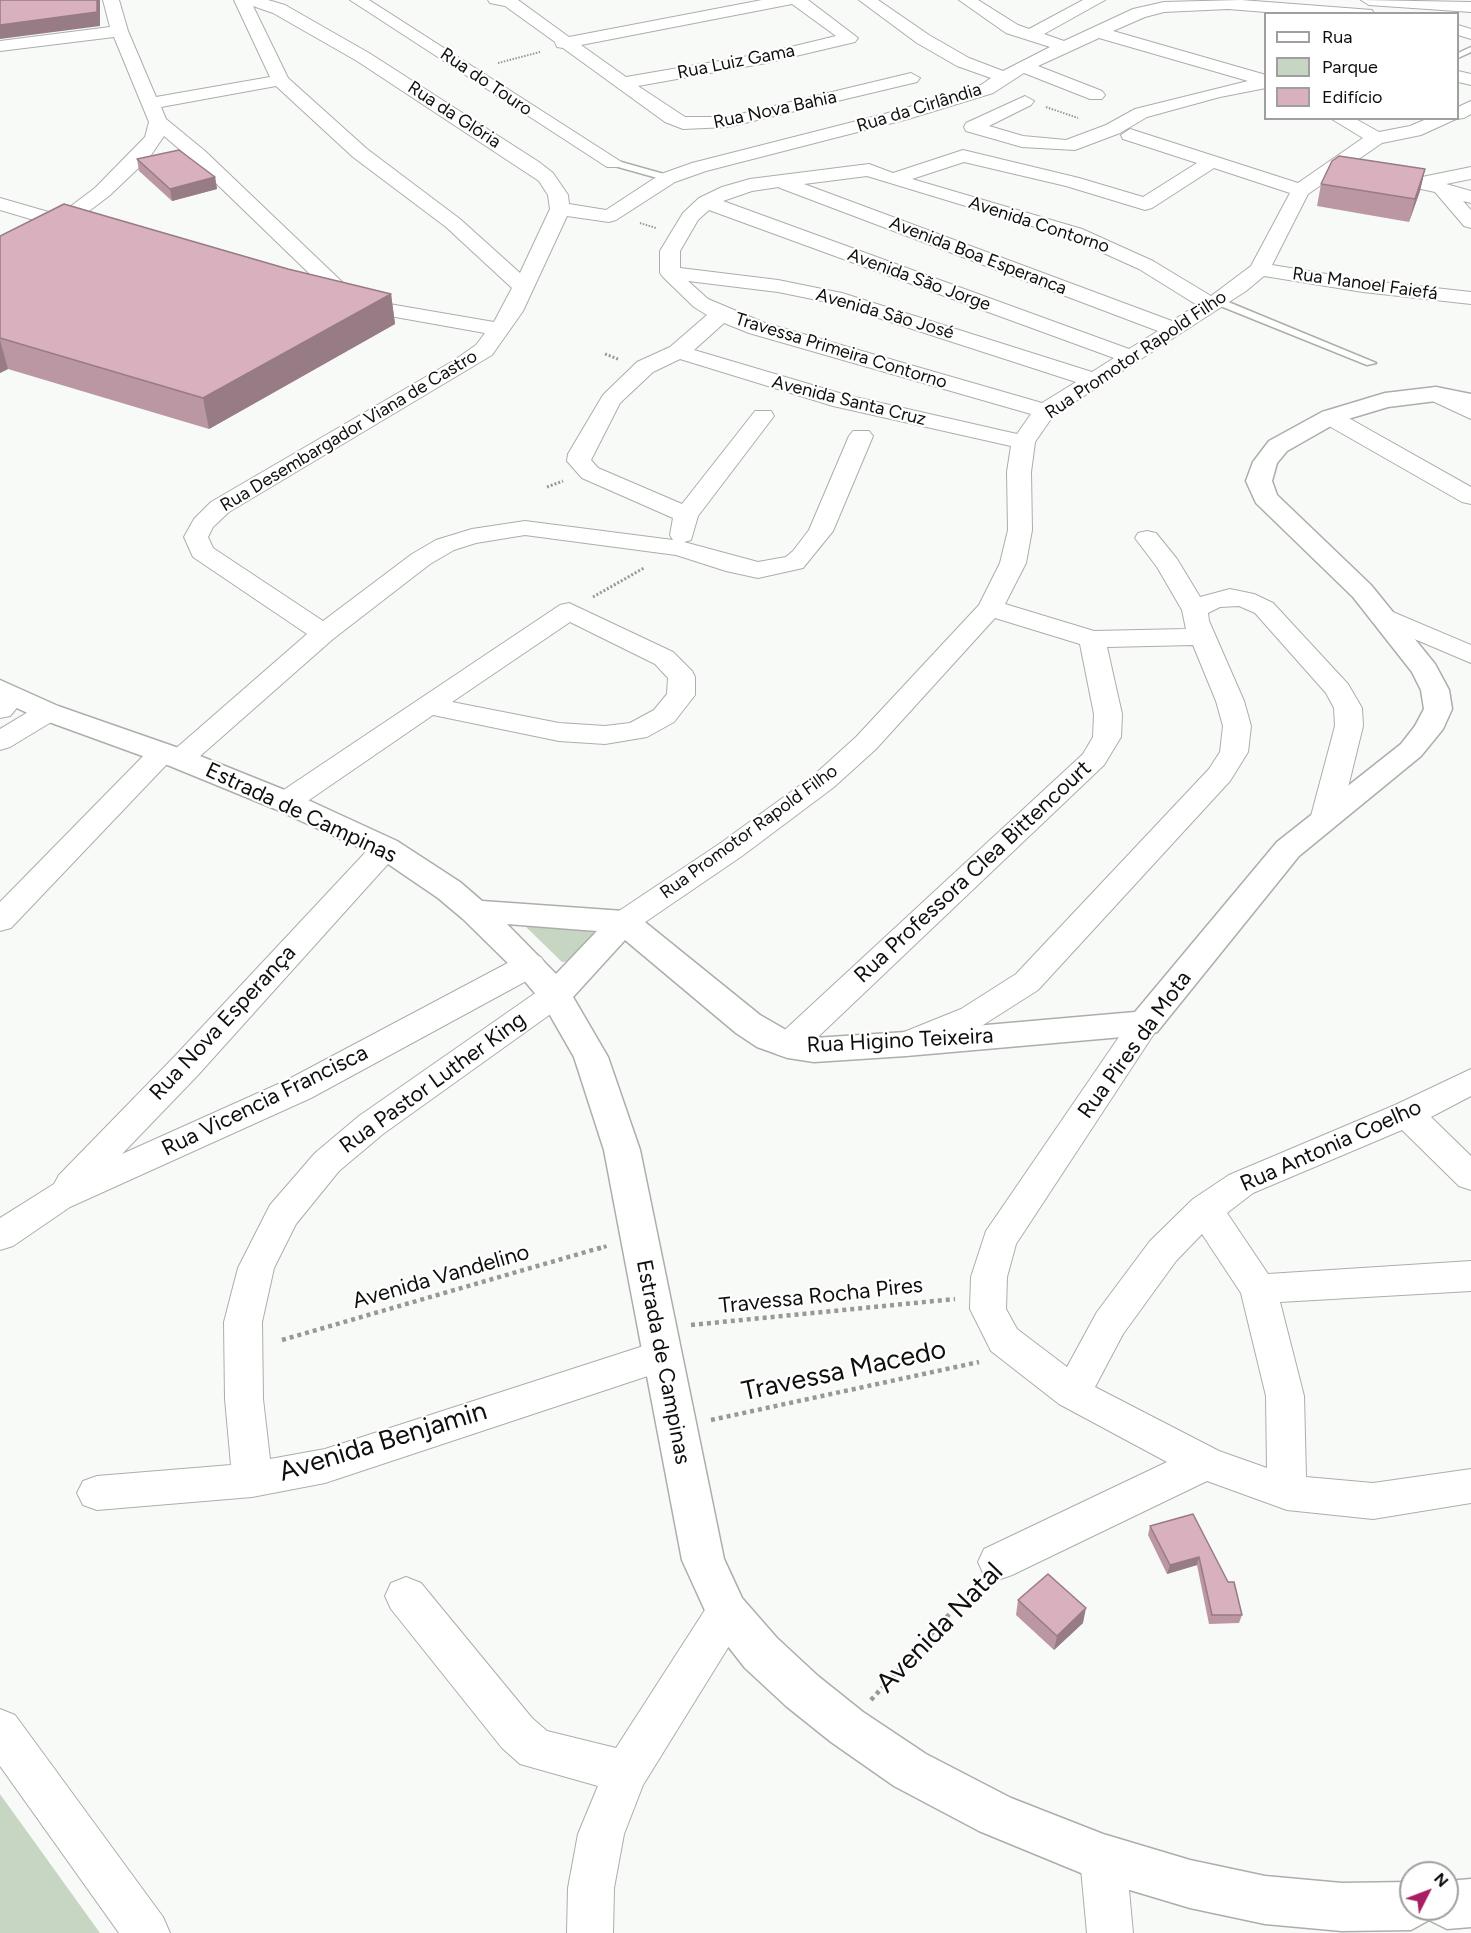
<!DOCTYPE html>
<meta charset="utf-8">
<style>
body{margin:0}
#map{position:relative;width:1471px;height:1933px;overflow:hidden;background:#f8faf7;font-family:Figtree,sans-serif}
canvas{display:block}
.legend{position:absolute;left:1264px;top:12px;width:195px;height:108px;box-sizing:border-box;background:#fff;border:2px solid #9f9f9f;margin:0;padding:8px 10px;list-style:none;font-size:18px;color:#0f0f0e}
.legend li{display:flex;align-items:center;gap:12px;height:30px}
.legend b{width:30px;border:2px solid #9f9f9f}
.north{position:absolute;left:1399px;top:1861px;width:60px;height:60px;box-sizing:border-box;background:#fff;border:2px solid #9f9f9f;border-radius:50%;rotate:48deg;font-size:16px;font-weight:700;line-height:24px;text-align:center;color:#0f0f0e}
.north::after{content:'';display:block;margin:auto;width:21px;height:27px;background:#a71e65;clip-path:polygon(50% 0,100% 100%,50% 72%,0 100%)}
</style>
<div id="map">
<canvas width="1471" height="1933"></canvas>
<ul class="legend">
<li><b style="height:8px;background:#fff"></b>Rua</li>
<li><b style="height:16px;background:#c7d6c3"></b>Parque</li>
<li><b style="height:16px;background:#d8b0be"></b>Edifício</li>
</ul>
<div class="north">N</div>
</div>
<script>
const g = document.querySelector('canvas').getContext('2d');
g.lineJoin = 'round';
function fillPath(path, color) {
  g.fillStyle = color;
  g.fill(path, 'evenodd');
}
function shape(rows) {
  const path = new Path2D();
  for (const r of rows) {
    path.moveTo(r[0], r[1]);
    for (let i = 2; i < r.length; i += 2) path.lineTo(r[i], r[i + 1]);
  }
  return path;
}
function strokePath(path, color, width, dash) {
  g.strokeStyle = color;
  g.lineWidth = width;
  g.lineCap = dash ? 'butt' : 'round';
  g.setLineDash(dash || []);
  g.stroke(path);
}
function drawText(font, color, halo, rows, align = 'center') {
  g.font = font + ' Figtree,sans-serif';
  g.lineWidth = 4.5;
  g.setLineDash([]);
  g.textBaseline = 'middle';
  g.strokeStyle = halo;
  g.fillStyle = color;
  for (const [text, x, y, turn = 0] of rows) {
    g.save();
    g.translate(x, y);
    g.rotate((+turn || 0) * Math.PI / 180);
    g.textAlign = isNaN(turn) ? turn : align;
    if (halo) g.strokeText(text, 0, 0);
    g.fillText(text, 0, 0);
    g.restore();
  }
}
const green = shape([
 [524,925,591,928,597,938,574,961,562,962],
 [0,1794,100,1933,0,1933]
]);
const pathFar3 = shape([
 [498,63,540,52],
 [1046,107,1078,118],
 [640,223,656,228]
]);
const pathFar2 = shape([
 [605,354,618,359],
 [547,487,563,481],
 [593,597,644,568]
]);
const pathFar1 = shape([
 [598,1249,607,1246]
]);
const path = shape([
 [691,1325,955,1299],
 [282,1340,603,1247],
 [711,1420,979,1362],
 [871,1700,975,1586]
]);
const lane = shape([
 [1471,47,1471,52,1458,58,1458,53,1471,47],
 [614,160,671,176,673,178,668,181,611,165,609,163,614,160],
 [1213,299,1221,299,1376,363,1367,365,1213,303,1213,299]
]);
const street = shape([
 [103,0,119,0,128,31,156,97,270,77,234,0,268,0,285,5,369,53,539,162,553,173,568,195,569,204,606,210,661,174,692,163,896,111,981,85,991,78,957,66,917,43,859,0,878,0,929,35,969,58,1003,71,1050,47,1006,33,959,0,978,0,1018,25,1029,29,1083,0,1105,0,1044,34,1064,41,1133,9,1164,2,1241,0,1372,10,1374,14,1291,14,1228,9,1164,12,1145,17,1113,31,1266,75,1266,88,1220,97,1147,117,1120,133,1075,150,1022,147,966,131,964,127,966,123,1025,96,1034,101,1031,105,989,126,1023,136,1066,140,1106,125,1135,109,1248,81,1099,38,1038,66,1102,91,1105,95,1102,99,1090,99,1024,73,993,93,908,119,706,171,675,182,616,220,609,222,567,216,523,311,492,355,229,512,213,527,208,537,213,548,323,621,412,554,436,540,472,529,525,521,673,540,670,535,673,518,582,478,567,461,568,454,603,395,637,362,670,347,707,315,694,307,663,277,660,273,660,251,683,213,699,198,722,187,750,179,869,164,893,173,963,150,1079,178,1143,197,1197,163,1123,139,1121,135,1130,129,1298,183,1363,138,1330,118,1354,118,1379,132,1410,126,1429,118,1458,118,1458,107,1471,101,1471,114,1464,118,1456,119,1421,135,1382,143,1308,194,1272,265,1363,280,1471,292,1471,304,1363,292,1264,276,1246,291,1053,416,1035,442,1031,472,1032,530,1026,563,1005,604,1094,631,1186,629,1182,610,1157,567,1135,538,1138,533,1147,531,1156,533,1177,559,1200,597,1230,589,1254,594,1273,603,1348,684,1362,708,1363,726,1341,816,1336,823,1326,825,1316,823,1311,816,1335,726,1334,708,1326,693,1255,613,1239,606,1220,607,1208,613,1209,621,1244,701,1251,726,1248,752,1230,781,1038,990,983,1025,918,1052,906,1056,894,1052,890,1044,894,1036,961,1009,1016,974,1209,769,1220,752,1223,726,1216,701,1193,645,1107,647,1122,714,1121,737,1104,765,800,1054,788,1058,776,1054,772,1046,776,1038,1083,754,1093,737,1094,714,1080,644,995,618,876,749,834,787,742,856,635,929,624,932,613,929,609,922,613,915,722,842,814,775,856,737,979,605,1000,563,1008,530,1007,472,1011,446,833,406,680,359,653,372,620,403,591,460,598,468,682,504,755,411,771,411,774,416,698,516,691,540,684,542,758,562,786,557,793,551,809,530,849,436,853,431,869,431,873,436,833,531,803,568,758,578,726,571,676,555,525,535,476,543,454,550,430,564,333,639,190,765,180,768,168,763,11,928,0,931,0,902,152,747,162,744,174,750,307,634,193,557,184,537,194,519,211,502,453,361,476,345,485,333,345,308,191,159,164,136,149,158,109,196,77,220,88,224,91,228,88,232,81,234,64,229,0,261,0,247,44,223,0,210,0,198,59,215,95,188,145,137,149,122,114,37,0,51,0,41,110,27,103,0],
 [253,6,273,13,357,61,539,181,548,195,550,209,520,273,460,219,367,149,288,78,253,6],
 [276,86,353,157,446,227,512,288,494,322,360,299,205,151,166,119,161,107,276,86],
 [964,162,1066,186,1145,210,1152,208,1214,168,1290,193,1251,266,1211,296,1153,261,1082,229,912,179,964,162],
 [867,176,1068,237,1139,269,1197,305,1172,321,804,184,867,176],
 [779,187,780,188,1158,331,1129,349,723,201,752,191,779,187],
 [709,210,1114,358,1092,372,842,293,778,280,680,268,680,251,698,220,709,210],
 [688,281,778,292,832,303,1076,382,1042,403,765,323,708,299,688,281],
 [724,323,749,333,1031,414,1017,434,846,395,694,350,724,323],
 [350,0,369,0,623,163,621,167,607,167,350,0],
 [488,0,518,0,569,37,762,0,808,0,858,38,855,42,766,63,638,86,685,117,728,117,911,73,920,78,917,82,728,127,683,129,665,122,563,48,557,47,555,42,505,6,490,3,488,0],
 [792,4,836,36,766,53,626,77,581,45,792,4],
 [1361,0,1471,2,1471,12,1369,5,1361,0],
 [1458,25,1471,29,1471,39,1458,35,1458,25],
 [1458,71,1471,74,1471,85,1458,82,1458,71],
 [1471,167,1471,179,1446,184,1471,191,1471,203,1463,201,1471,210,1471,228,1464,226,1435,192,1374,179,1371,175,1381,169,1422,177,1471,167],
 [1436,387,1471,403,1471,419,1428,399,1425,394,1428,389,1436,387],
 [1330,410,1338,412,1471,487,1471,504,1462,502,1322,422,1319,417,1322,412,1330,410],
 [569,603,673,652,692,671,695,677,695,695,674,722,647,737,605,744,559,741,433,715,296,809,286,811,276,809,272,802,276,795,560,605,569,603],
 [570,622,655,664,668,678,667,694,654,710,630,723,605,726,559,723,452,702,570,622],
 [1381,607,1471,645,1471,663,1372,621,1368,615,1372,609,1381,607],
 [12,689,22,691,26,697,10,716,0,718,0,694,12,689],
 [48,704,58,706,62,712,58,718,10,747,0,750,0,729,38,706,48,704],
 [386,838,396,841,401,848,396,855,198,1075,122,1154,287,1080,519,957,530,954,541,957,546,965,541,973,311,1098,70,1207,13,1246,0,1250,0,1218,54,1184,59,1175,174,1057,376,841,386,838],
 [555,984,566,987,571,995,566,1003,383,1134,339,1171,296,1224,274,1268,262,1322,263,1399,270,1459,325,1449,662,1340,675,1345,681,1356,675,1367,325,1483,252,1497,97,1510,83,1505,77,1493,83,1481,97,1476,231,1465,225,1399,224,1322,238,1268,270,1205,315,1153,359,1116,544,987,555,984],
 [1145,1011,1156,1015,1161,1023,1016,1244,1007,1277,1006,1309,1017,1329,1067,1367,1097,1312,1150,1241,1193,1199,1229,1175,1395,1105,1471,1069,1471,1096,1431,1117,1471,1156,1471,1190,1459,1186,1402,1130,1253,1193,1227,1213,1268,1274,1471,1261,1471,1291,1280,1302,1304,1396,1306,1477,1373,1483,1471,1469,1471,1503,1373,1519,1287,1510,1207,1481,1012,1575,998,1580,984,1575,978,1562,984,1549,1167,1462,1059,1404,991,1351,970,1309,971,1277,986,1231,1134,1015,1145,1011],
 [1202,1234,1241,1293,1266,1396,1267,1468,1219,1451,1095,1387,1123,1334,1176,1261,1202,1234],
 [406,1577,421,1583,532,1718,547,1731,616,1748,712,1599,727,1593,742,1599,748,1612,742,1625,643,1785,624,1834,614,1888,613,1933,567,1933,568,1888,578,1834,598,1786,520,1764,502,1748,391,1609,385,1596,391,1583,406,1577],
 [0,1709,15,1715,163,1917,170,1933,119,1933,0,1766,0,1709],
 [1103,1835,1119,1842,1126,1858,1133,1933,1087,1933,1080,1858,1087,1842,1103,1835]
]);
const secondary = shape([
 [1436,387,1471,394,1471,408,1436,401,1388,407,1338,422,1287,451,1277,463,1272,481,1277,495,1371,585,1435,664,1449,690,1452,709,1443,729,1421,756,1299,856,1157,1032,1145,1035,906,1056,814,1062,788,1058,757,1047,736,1033,625,940,573,997,608,1057,640,1150,724,1559,742,1598,777,1638,818,1676,863,1712,926,1754,1011,1798,1103,1834,1190,1860,1265,1876,1342,1883,1411,1882,1411,1909,1447,1909,1447,1881,1471,1879,1471,1927,1447,1929,1429,1920,1411,1930,1342,1931,1265,1924,1190,1908,1103,1882,979,1831,894,1786,831,1742,786,1706,745,1668,712,1626,682,1560,604,1150,574,1057,543,1003,518,973,463,919,438,898,375,855,275,809,170,766,38,718,0,700,0,680,58,706,190,752,297,795,397,841,460,882,482,901,624,911,635,914,760,1015,793,1034,814,1038,906,1032,1135,1012,1277,842,1401,744,1415,726,1424,709,1421,690,1412,672,1353,597,1256,503,1246,481,1253,462,1269,441,1322,412,1385,393,1436,387],
 [507,924,597,931,556,974,507,924]
]);
const wall = shape([
 [137,159,215,177,217,189,172,201,139,171],
 [1425,169,1420,191,1409,222,1317,206,1321,184],
 [0,236,288,269,391,294,395,324,209,429,8,369,0,373],
 [1193,1514,1242,1615,1239,1623,1209,1624,1197,1565,1167,1574,1148,1535,1150,1526],
 [1018,1600,1083,1623,1054,1650,1016,1615]
]);
const shadedWall = shape([
 [97,0,100,0,100,26,0,39,0,25],
 [1425,169,1420,191,1409,222,1415,199],
 [215,177,217,189,172,201,170,189],
 [391,294,395,324,209,429,203,398],
 [0,340,8,369,0,373],
 [1199,1557,1197,1565,1167,1574,1170,1565],
 [1086,1608,1083,1623,1054,1650,1057,1636]
]);
const building = shape([
 [0,0,97,0,97,12,0,25,0,0],
 [179,150,215,177,170,189,137,159,179,150],
 [1339,156,1425,169,1415,199,1321,184,1332,161,1339,156],
 [64,204,288,269,391,294,203,398,0,338,0,236,64,204],
 [1193,1514,1228,1582,1234,1582,1242,1615,1212,1615,1199,1557,1170,1565,1150,1526,1193,1514],
 [1048,1574,1086,1608,1057,1636,1018,1600,1048,1574]
]);
const farStreetnames = [
 ["Rua Luiz Gama",736,62,-11],
 ["Rua do Touro",486,82,34],
 ["Rua da Cirlândia",919,108,-17],
 ["Rua Nova Bahia",775,110,-12],
 ["Rua da Glória",454,115,33],
 ["Avenida Contorno",1039,225,18],
 ["Avenida Boa Esperanca",978,256,21],
 ["Avenida São Jorge",919,280,20],
 ["Rua Manoel Faiefá",1365,284,8],
 ["Avenida São José",885,314,16],
 ["Travessa Primeira Contorno",841,351,17],
 ["Rua Promotor Rapold Filho",1136,355,-34],
 ["Avenida Santa Cruz",849,401,14],
 ["Rua Desembargador Viana de Castro",349,431,-31],
 ["Rua Promotor Rapold Filho",749,832,-36]
];
const streetNames = [
 ["Estrada de Campinas",301,813,25],
 ["Rua Professora Clea Bittencourt",973,872,-43],
 ["Rua Nova Esperança",223,1023,-47],
 ["Rua Higino Teixeira",900,1041,-3],
 ["Rua Pires da Mota",1135,1045,-54],
 ["Rua Pastor Luther King",433,1083,-36],
 ["Rua Vicencia Francisca",265,1101,-26],
 ["Rua Antonia Coelho",1331,1146,-24],
 ["Avenida Vandelino",441,1277,-16],
 ["Travessa Rocha Pires",821,1296,-6],
 ["Estrada de Campinas",663,1362,79]
];
const nearStreetnames = [
 ["Travessa Macedo",844,1371,-12],
 ["Avenida Benjamin",383,1442,-17],
 ["Avenida Natal",940,1628,-46]
];
fillPath(green, '#c7d6c3');
strokePath(lane, '#acaeab', 3);
strokePath(street, '#acaeab', 2);
strokePath(secondary, '#acaeab', 3);
strokePath(pathFar3, '#989997', 2, [1.5, 1.5]);
strokePath(pathFar2, '#989997', 3, [2, 2]);
strokePath(pathFar1, '#989997', 4, [3, 3]);
strokePath(path, '#989997', 4.5, [4, 4]);
fillPath(lane, '#fff');
fillPath(street, '#fff');
fillPath(secondary, '#fff');
fillPath(wall, '#ba97a3');
fillPath(shadedWall, '#977b85');
fillPath(building, '#d8b0be');
strokePath(building, '#977b85', 1.5);
drawText('18px', '#0f0f0e', '#fff', farStreetnames);
drawText('22px', '#0f0f0e', '#fff', streetNames);
drawText('27px', '#0f0f0e', '#fff', nearStreetnames);
</script>
